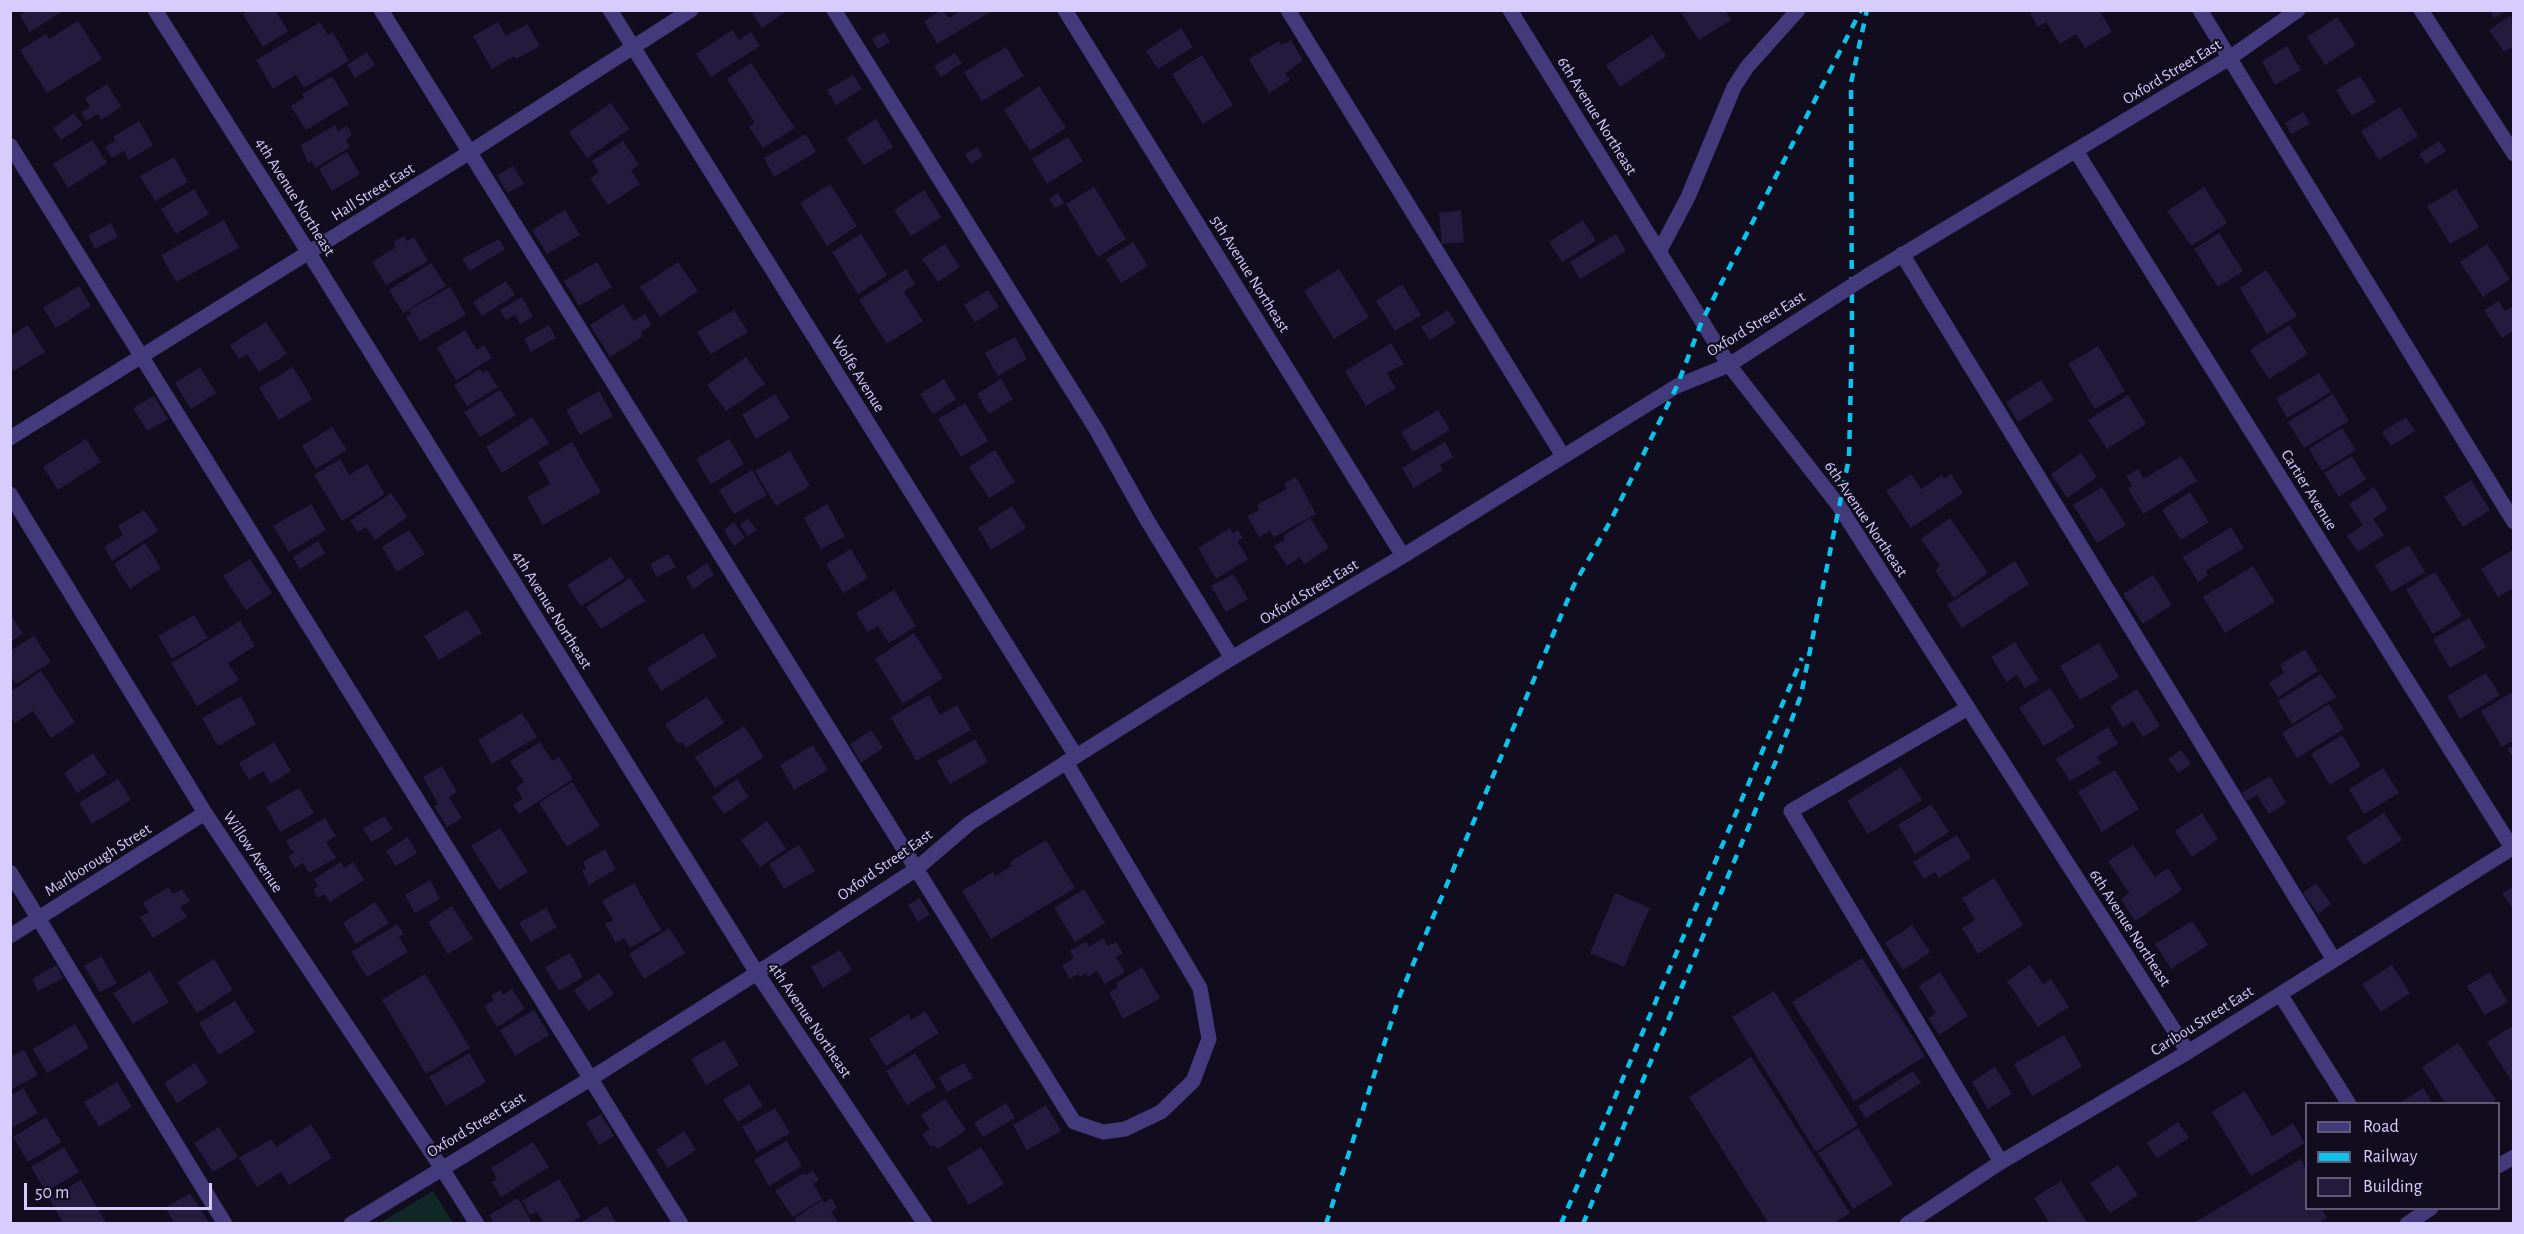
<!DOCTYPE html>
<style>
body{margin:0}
#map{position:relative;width:2524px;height:1234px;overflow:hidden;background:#110d1e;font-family:"Alegreya Sans",sans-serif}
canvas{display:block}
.frame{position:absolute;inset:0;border:12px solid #d6cdfd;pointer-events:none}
.legend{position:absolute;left:2305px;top:1102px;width:195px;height:108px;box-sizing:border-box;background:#110d1e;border:2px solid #605a77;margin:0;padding:8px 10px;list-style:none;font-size:18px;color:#d6cdfd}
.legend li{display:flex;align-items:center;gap:12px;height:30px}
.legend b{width:30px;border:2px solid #605a77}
.scale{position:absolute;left:24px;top:1183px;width:188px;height:27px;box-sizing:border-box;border:3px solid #d6cdfd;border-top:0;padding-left:8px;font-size:18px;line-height:21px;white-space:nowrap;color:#d6cdfd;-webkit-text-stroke:4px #110d1e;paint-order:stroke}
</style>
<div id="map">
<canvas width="2524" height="1234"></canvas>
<div class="frame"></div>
<ul class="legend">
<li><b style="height:8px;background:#423a7b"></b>Road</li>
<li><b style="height:8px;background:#0bc3eb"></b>Railway</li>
<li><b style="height:16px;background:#241a3e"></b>Building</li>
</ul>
<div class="scale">50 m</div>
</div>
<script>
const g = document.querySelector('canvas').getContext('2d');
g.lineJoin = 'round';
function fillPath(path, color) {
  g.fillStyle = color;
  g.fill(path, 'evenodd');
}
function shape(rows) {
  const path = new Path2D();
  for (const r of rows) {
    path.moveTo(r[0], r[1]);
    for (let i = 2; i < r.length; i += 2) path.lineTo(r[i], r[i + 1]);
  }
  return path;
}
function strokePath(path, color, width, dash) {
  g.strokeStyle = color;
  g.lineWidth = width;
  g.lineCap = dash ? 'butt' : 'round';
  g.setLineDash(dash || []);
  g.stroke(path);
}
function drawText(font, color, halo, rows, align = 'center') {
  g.font = font + ' "Alegreya Sans",sans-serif';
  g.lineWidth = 4.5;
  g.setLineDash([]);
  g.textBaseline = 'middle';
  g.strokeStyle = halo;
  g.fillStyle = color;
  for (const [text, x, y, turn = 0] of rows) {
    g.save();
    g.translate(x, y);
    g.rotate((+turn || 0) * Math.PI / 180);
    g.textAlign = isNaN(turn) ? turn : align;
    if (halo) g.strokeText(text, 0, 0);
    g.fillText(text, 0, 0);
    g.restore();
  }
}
const green = shape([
 [433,1191,453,1223,380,1223]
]);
const building = shape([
 [27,10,64,10,30,32,20,15],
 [249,10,275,10,288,31,263,47,243,14],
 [756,10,788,10,762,28,752,13],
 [942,10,949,18,961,10,994,10,937,44,924,21],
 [1688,10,1725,10,1731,20,1699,40,1682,14],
 [2035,10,2099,10,2112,32,2085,48,2076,34,2060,44,2046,22,2038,27,2030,13],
 [2490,10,2508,10,2494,18],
 [2510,16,2514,21,2514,46,2504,52,2489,30],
 [2337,17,2356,45,2325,65,2307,37],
 [78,21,102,59,47,93,20,50,46,34,49,39],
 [320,22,328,35,333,32,349,61,304,88,296,75,273,89,256,60],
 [498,22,506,36,527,24,540,46,516,59,514,56,492,69,473,36],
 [1181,28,1193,47,1158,69,1146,51],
 [732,30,739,40,751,32,760,46,711,77,696,54],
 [884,32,890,42,878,49,872,39],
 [1652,35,1666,56,1620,87,1606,65],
 [1291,40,1303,60,1285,74,1290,80,1269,93,1249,59,1279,41,1281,45],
 [2287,46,2301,70,2275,85,2262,61],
 [1006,47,1024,76,982,101,964,72],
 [367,52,375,65,355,78,347,65],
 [955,53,962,63,941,77,934,66],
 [1202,55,1233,105,1203,124,1172,74],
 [751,63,795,128,763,148,749,127,755,123,727,79],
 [853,75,862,89,836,105,827,90],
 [332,76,349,104,306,130,291,106,304,98,302,94],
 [2360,76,2376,102,2352,116,2336,90],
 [107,84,121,107,101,120,98,114,86,121,81,112,90,107,85,98],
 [1039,86,1066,128,1030,151,1004,110],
 [611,103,629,129,587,158,569,132],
 [2400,107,2418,136,2379,160,2361,131],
 [2303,112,2310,124,2291,134,2285,123],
 [74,113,83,125,61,140,53,128],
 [876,119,893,147,864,165,846,138],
 [139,121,153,145,129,160,124,151,112,158,105,147,115,141,113,137],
 [335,125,338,131,347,126,352,134,346,140,350,147,315,168,311,161,308,163,301,145],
 [806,134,816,152,774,177,764,158],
 [1068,137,1083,161,1047,184,1032,159],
 [92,140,107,163,68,188,53,164],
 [623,141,639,165,631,170,640,184,608,205,590,178,599,172,592,161],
 [2439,141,2446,151,2426,164,2419,154],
 [977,147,983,156,971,164,965,154],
 [347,152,360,174,332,191,319,169],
 [174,157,188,182,155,201,140,176],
 [513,166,524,184,507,193,497,175],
 [830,184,857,226,827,246,800,203],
 [1094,187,1126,239,1098,257,1066,204],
 [2204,187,2227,223,2191,246,2167,211],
 [194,189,209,214,176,234,161,209],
 [2456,189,2479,227,2450,244,2427,206],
 [924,190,941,217,911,236,894,210],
 [1058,193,1064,203,1055,208,1049,199],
 [565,210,580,235,547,254,532,230],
 [1461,210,1464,242,1442,244,1439,213],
 [224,220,239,248,176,282,161,255],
 [1583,220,1596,241,1562,262,1549,242],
 [111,223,118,237,95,249,88,235],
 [2219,233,2243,271,2218,287,2194,249],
 [861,234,887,275,858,294,832,252],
 [1616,234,1626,251,1580,279,1570,262],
 [404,236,407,241,414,237,428,261,386,285,372,262,396,247,393,242],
 [499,239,505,249,470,271,462,259],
 [1133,242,1148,266,1121,283,1106,259],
 [945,244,960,267,938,282,922,259],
 [2487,244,2510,279,2483,297,2460,262],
 [597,262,612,287,579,306,564,281],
 [678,262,698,291,660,317,640,287],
 [431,263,446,286,403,313,389,290],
 [906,269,915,284,904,292,923,321,887,344,859,300],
 [1339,269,1369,317,1334,339,1304,291],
 [2266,270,2297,316,2267,334,2240,288],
 [506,281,515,295,482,316,473,302],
 [1402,284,1421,315,1395,331,1376,301],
 [79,286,91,306,56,328,43,308],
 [450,287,466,315,420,341,406,317,411,314,409,310],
 [988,290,999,307,975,322,964,305],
 [522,297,533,317,520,324,515,315,506,320,500,310],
 [2499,301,2505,311,2514,305,2514,331,2502,338,2484,310],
 [623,304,634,321,645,314,652,325,641,332,643,336,610,357,590,325],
 [734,310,748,332,711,354,697,332],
 [1448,310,1456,323,1430,340,1421,327],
 [266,322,287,354,259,372,247,354,239,359,230,345],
 [28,325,45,352,14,371,10,365,10,336],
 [549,325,556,338,531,352,524,339],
 [2289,325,2308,354,2269,379,2250,350],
 [465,330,477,350,484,345,492,358,456,380,437,348],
 [1015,337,1027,359,998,376,985,353],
 [1391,343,1404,364,1387,373,1396,388,1366,406,1345,371],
 [2098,346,2125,391,2095,409,2068,364],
 [746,357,765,384,726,411,707,385],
 [200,367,216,393,191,409,175,383],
 [293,367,312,399,279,420,259,388],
 [480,369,483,373,487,370,498,387,467,406,454,385],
 [2319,373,2331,392,2287,418,2276,398],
 [944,379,956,399,933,414,920,394],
 [1001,379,1013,399,989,414,977,394],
 [2041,380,2054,400,2018,422,2006,402],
 [500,390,516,415,480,437,464,412],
 [599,391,613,416,580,435,566,410],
 [775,394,790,418,756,439,742,415],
 [2333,394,2349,421,2304,448,2288,422],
 [2128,395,2146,424,2107,449,2088,420],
 [154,396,168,419,147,431,133,408],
 [965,403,988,441,961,457,938,419],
 [1438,410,1450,430,1413,452,1401,432],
 [532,417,549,443,502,473,486,447],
 [2406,417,2415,431,2391,446,2382,432],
 [332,427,347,450,316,469,302,446],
 [2342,428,2356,450,2322,471,2309,449],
 [86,439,101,462,58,490,43,467],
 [729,439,744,464,711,484,696,459],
 [572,442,601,492,543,525,527,497,550,484,538,462],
 [1445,442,1453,457,1440,465,1443,470,1414,488,1402,468],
 [995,450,1015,482,989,498,969,467],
 [790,451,810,486,776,506,755,471],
 [2081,453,2097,477,2067,498,2051,474],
 [2181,456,2197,481,2143,514,2128,488,2132,486,2126,476,2138,469,2144,479],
 [2352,456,2366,479,2339,497,2324,473],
 [340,459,349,475,367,464,385,494,342,521,314,475],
 [752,470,767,495,734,514,719,490],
 [1911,474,1921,489,1942,475,1944,479,1951,474,1963,493,1911,528,1886,491],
 [1296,477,1316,514,1274,537,1270,531,1259,537,1247,516,1259,510,1257,505,1287,489,1284,484],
 [2471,480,2490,510,2463,527,2444,497],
 [2102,487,2126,525,2097,543,2073,505],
 [2374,487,2388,509,2373,519,2384,535,2358,552,2347,536,2363,525,2349,504],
 [2190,492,2209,522,2181,540,2162,510],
 [391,493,407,517,375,540,366,527,358,532,350,521],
 [311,504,326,530,289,552,273,526],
 [827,504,845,536,821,549,804,518],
 [1012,506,1026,528,991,550,978,528],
 [144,510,158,531,112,561,104,547,123,535,118,526],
 [1310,518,1329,548,1304,564,1300,557,1287,566,1274,546,1285,539,1283,536],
 [1950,518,1988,573,1954,598,1935,570,1940,566,1921,539],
 [748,519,757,530,748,536,740,525],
 [734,522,745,538,734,546,724,530],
 [2231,527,2244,548,2206,571,2208,575,2198,582,2183,557],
 [1230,528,1233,533,1238,530,1243,538,1237,541,1248,559,1216,579,1198,548],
 [409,530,425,554,397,572,382,547],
 [318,541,325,553,300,569,293,557],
 [145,543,161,568,130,589,114,564],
 [2409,545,2425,572,2391,592,2375,565],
 [851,549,868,578,843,593,826,564],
 [2514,549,2514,588,2498,597,2481,569],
 [668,554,676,567,657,577,650,564],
 [611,557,625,578,581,606,567,585],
 [250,559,272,593,246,610,223,576],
 [2015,561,2029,584,1962,628,1947,605],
 [707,563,714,575,693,589,686,577],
 [2253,566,2275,602,2225,633,2203,597],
 [2435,572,2462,616,2433,634,2406,589],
 [1233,574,1248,599,1226,612,1211,586],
 [2153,575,2172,605,2143,624,2123,594],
 [630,578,645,601,601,629,586,607],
 [894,590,916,626,889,643,878,626,867,632,856,613],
 [467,610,482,633,439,660,424,636],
 [10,613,23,634,10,642],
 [194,615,208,638,172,659,158,636],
 [2469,618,2486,647,2450,668,2433,639],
 [240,621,255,646,228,663,239,680,197,706,171,663],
 [703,633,717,656,661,691,647,668],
 [914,633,943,678,903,704,875,659],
 [34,636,51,662,16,684,10,676,10,651],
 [2015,642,2039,680,2025,688,2017,675,2007,682,1991,657],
 [2099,643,2119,677,2080,700,2060,666],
 [2305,649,2318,671,2278,697,2269,683,2284,673,2280,665],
 [41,671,75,722,51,738,33,711,15,723,10,716,10,692],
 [2486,673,2500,695,2460,719,2447,696],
 [2321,674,2336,697,2292,724,2278,701],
 [2050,688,2075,727,2044,746,2019,708],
 [2137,689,2160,726,2143,737,2133,721,2123,728,2110,706],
 [2514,691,2514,740,2502,747,2481,711],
 [929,695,940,715,957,705,971,730,916,761,891,717],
 [241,696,256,724,218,746,202,718],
 [707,697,724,723,686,748,682,742,678,744,665,724],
 [2329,704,2344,729,2297,758,2282,733],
 [522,713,537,737,492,764,478,740],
 [744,726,764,757,715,788,695,757],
 [2108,727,2118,744,2097,757,2101,763,2070,781,2056,759],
 [871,730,883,748,861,763,850,744],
 [2342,735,2361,766,2330,785,2311,754],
 [975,739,988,762,950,784,937,761],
 [274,742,291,771,271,784,263,771,249,780,239,763],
 [540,742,552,761,559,757,573,779,519,814,513,805,523,799,516,788,524,782,510,761],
 [813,745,828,770,794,790,780,765],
 [2514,745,2514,759,2507,749],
 [2181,750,2191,764,2178,773,2168,759],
 [93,753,107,774,77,793,64,773],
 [442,766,457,792,449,797,462,818,447,827,434,806,438,804,423,777],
 [1901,767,1922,800,1868,834,1847,801],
 [2383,768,2399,793,2364,814,2349,789],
 [2115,770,2139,809,2102,832,2078,792],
 [2270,776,2286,803,2269,814,2257,795,2247,801,2242,793],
 [118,779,131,800,92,824,79,803],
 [737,779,749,797,724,814,712,797],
 [572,782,600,826,567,847,539,803],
 [299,788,314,813,280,832,266,807],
 [1931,804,1949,832,1915,854,1898,825],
 [2202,813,2218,839,2192,857,2175,831],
 [2384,813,2402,840,2364,865,2346,837],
 [384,816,393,829,372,842,363,829],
 [325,818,336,836,326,842,336,858,309,873,303,863,295,868,288,856,294,853,286,841],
 [767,821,786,849,760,867,741,840],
 [500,828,528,872,499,890,471,846],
 [1957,835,1971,858,1939,878,1935,872,1924,879,1913,862],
 [408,837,417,853,396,866,386,851],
 [1046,840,1075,888,991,939,962,891,993,872,995,876,1012,866,1010,862],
 [799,845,815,871,784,889,769,864],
 [2133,845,2155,877,2168,868,2182,890,2135,921,2121,899,2129,893,2108,861],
 [605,849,616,869,589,885,582,871,586,869,583,862],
 [340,862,344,868,353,862,364,880,330,902,324,894,318,898,313,890,318,886,314,879],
 [1994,878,2023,925,1978,954,1962,928,1975,920,1962,898],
 [430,880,440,899,415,913,405,895],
 [634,883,661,930,630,948,624,938,616,943,605,924,613,920,602,901],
 [2316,883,2331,904,2318,914,2303,893],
 [2514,886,2514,910,2502,893],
 [168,887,173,894,182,889,190,901,180,907,187,917,153,938,140,917,149,912,143,903],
 [1084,889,1105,923,1075,942,1054,908],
 [1615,893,1650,908,1624,967,1590,953],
 [920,898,930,915,918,922,908,905],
 [375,902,389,923,356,944,343,923],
 [452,906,473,939,448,954,428,922],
 [546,908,557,927,531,942,519,923],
 [2192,921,2208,945,2171,969,2155,944],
 [397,924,404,934,399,937,408,952,367,977,351,952],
 [1912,925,1930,952,1903,970,1885,943],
 [669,928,685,953,644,979,629,954],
 [1103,938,1108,946,1116,942,1123,953,1116,957,1125,972,1105,984,1097,971,1088,977,1086,973,1080,977,1078,974,1070,979,1062,965,1074,958,1070,951,1086,941,1089,947],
 [840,950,852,970,823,988,811,967],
 [570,953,583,977,559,991,545,967],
 [101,956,117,983,100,992,84,966],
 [1862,958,1925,1056,1854,1101,1792,1002],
 [214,959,233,990,197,1013,177,982],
 [56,965,63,978,38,991,32,979],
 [2030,965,2043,984,2051,979,2069,1007,2038,1027,2007,981],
 [2392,965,2410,993,2381,1012,2362,984],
 [1142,967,1160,998,1123,1019,1109,992,1118,987,1116,983],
 [150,971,169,1002,133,1024,113,993],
 [1940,972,1968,1016,1939,1035,1928,1018,1936,1013,1919,986],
 [2490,972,2508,1002,2485,1015,2467,986],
 [599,973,614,994,588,1011,574,990],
 [425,974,470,1048,426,1074,382,1000],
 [512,989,525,1009,497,1027,484,1006,494,1000,491,996,500,990,503,995],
 [1774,991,1858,1125,1816,1152,1732,1017],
 [235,1001,255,1032,219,1055,199,1023],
 [534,1010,549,1035,515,1056,500,1030],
 [925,1011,939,1033,886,1066,869,1039,908,1014,911,1020],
 [75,1024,89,1048,47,1073,33,1049],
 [2514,1025,2514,1085,2487,1042],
 [2064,1035,2082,1067,2032,1096,2014,1064],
 [724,1040,739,1065,706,1085,691,1059],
 [2458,1043,2496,1100,2491,1104,2446,1104,2422,1067],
 [24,1050,38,1075,10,1090,10,1057],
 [469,1053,486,1082,446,1106,429,1077],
 [915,1053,936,1087,907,1105,886,1071],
 [1751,1057,1850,1213,1833,1224,1769,1224,1689,1097],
 [195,1063,208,1083,177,1103,164,1083],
 [964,1063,973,1078,947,1092,939,1077],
 [1995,1067,2012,1094,1988,1109,1972,1082],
 [1913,1071,1921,1083,1866,1118,1858,1106],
 [117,1082,132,1107,99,1127,84,1102],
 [749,1084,763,1106,738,1122,723,1100],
 [23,1088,38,1113,10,1129,10,1096],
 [2423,1088,2433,1104,2398,1104],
 [2245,1091,2272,1136,2293,1123,2305,1143,2251,1176,2212,1112],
 [945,1099,966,1130,938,1149,934,1145,931,1147,922,1134,930,1129,921,1115],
 [1006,1103,1015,1118,983,1137,974,1123],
 [1046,1105,1061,1131,1027,1150,1013,1125],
 [775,1108,790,1133,757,1152,742,1127],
 [601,1114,614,1136,599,1145,586,1123],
 [46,1117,61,1142,28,1162,13,1137],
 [2178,1122,2189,1138,2157,1158,2147,1143],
 [311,1124,332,1158,289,1185,281,1172,257,1187,239,1158,271,1139,276,1147],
 [219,1127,238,1157,213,1172,194,1143],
 [1858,1128,1893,1184,1853,1209,1818,1153],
 [684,1131,696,1150,668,1168,656,1150],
 [787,1141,802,1166,769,1186,754,1160],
 [533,1142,549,1167,501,1197,492,1182,497,1179,491,1168],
 [64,1147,79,1172,46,1192,31,1167],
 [981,1147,1004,1184,969,1205,947,1168],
 [2301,1159,2306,1169,2306,1208,2322,1209,2327,1218,2317,1224,2192,1224],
 [2118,1165,2138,1195,2110,1213,2090,1183],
 [813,1171,819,1180,813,1184,822,1199,793,1217,775,1191,804,1173,806,1175],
 [559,1179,581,1217,570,1224,544,1224,537,1212,530,1215,522,1201],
 [81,1180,107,1224,64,1224,49,1199],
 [2061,1181,2086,1221,2082,1224,2050,1224,2034,1198],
 [190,1193,210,1224,175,1224,165,1208],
 [518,1198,533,1224,494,1224,489,1215],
 [831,1198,837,1208,831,1212,839,1224,797,1224,794,1219,822,1200,824,1203],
 [607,1206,617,1224,579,1224]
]);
const minor = shape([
 [155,10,309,253,757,973,925,1224],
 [381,10,1074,1122,1103,1132,1125,1129,1161,1112,1193,1081,1209,1039,1200,988,1066,762],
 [610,10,1076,756],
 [834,10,1096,429,1147,520,1232,658],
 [1065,10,1403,556],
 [1288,10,1563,456],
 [1510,10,1729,365,1839,506,2188,1052],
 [2200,10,2514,522],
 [2421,10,2514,154],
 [10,145,681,1224],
 [2076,151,2512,848],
 [1659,252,1688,197,1734,87,1747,67,1798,10],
 [1902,254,2334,960],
 [1867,276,2231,57,2298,10],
 [10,438,470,152,691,10],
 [10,494,205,813,441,1167,477,1224],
 [1968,708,1791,811,2001,1162],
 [10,872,225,1224],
 [10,936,205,813],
 [2280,994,2349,1104],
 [2498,1166,2514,1157],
 [351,1224,590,1079,757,973,915,870,970,823,1232,658,1403,556,1677,386,1729,365,1836,296],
 [1907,1224,2001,1162,2188,1052,2514,847],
 [2407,1224,2431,1208]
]);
const rail = shape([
 [1326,1224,1400,995,1574,585,1610,522,1677,386,1702,321,1861,10],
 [1561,1224,1802,658],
 [1583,1224,1776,761,1801,695,1849,458,1852,337,1851,83,1867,10]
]);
const minorBridge = shape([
 [1836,296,1867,276]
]);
const streetNames = [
 ["Oxford Street East",2172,72,-31],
 ["6th Avenue Northeast",1597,116,58],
 ["Hall Street East",373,192,-32],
 ["4th Avenue Northeast",295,197,58],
 ["5th Avenue Northeast",1250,274,58],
 ["Oxford Street East",1756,324,-31],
 ["Wolfe Avenue",858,374,58],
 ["Cartier Avenue",2309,490,58],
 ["6th Avenue Northeast",1866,519,56],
 ["Oxford Street East",1309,592,-31],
 ["4th Avenue Northeast",552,610,58],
 ["Willow Avenue",253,852,56],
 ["Marlborough Street",98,860,-32],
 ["Oxford Street East",885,865,-35],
 ["6th Avenue Northeast",2130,928,57],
 ["4th Avenue Northeast",810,1020,56],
 ["Caribou Street East",2202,1021,-32],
 ["Oxford Street East",476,1125,-31]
];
fillPath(green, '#102728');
fillPath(building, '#241a3e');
strokePath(minor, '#423a7b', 15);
strokePath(rail, '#0bc3eb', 4.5, [9, 8]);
strokePath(minorBridge, '#423a7b', 15);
drawText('16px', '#d6cdfd', '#110d1e', streetNames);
</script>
